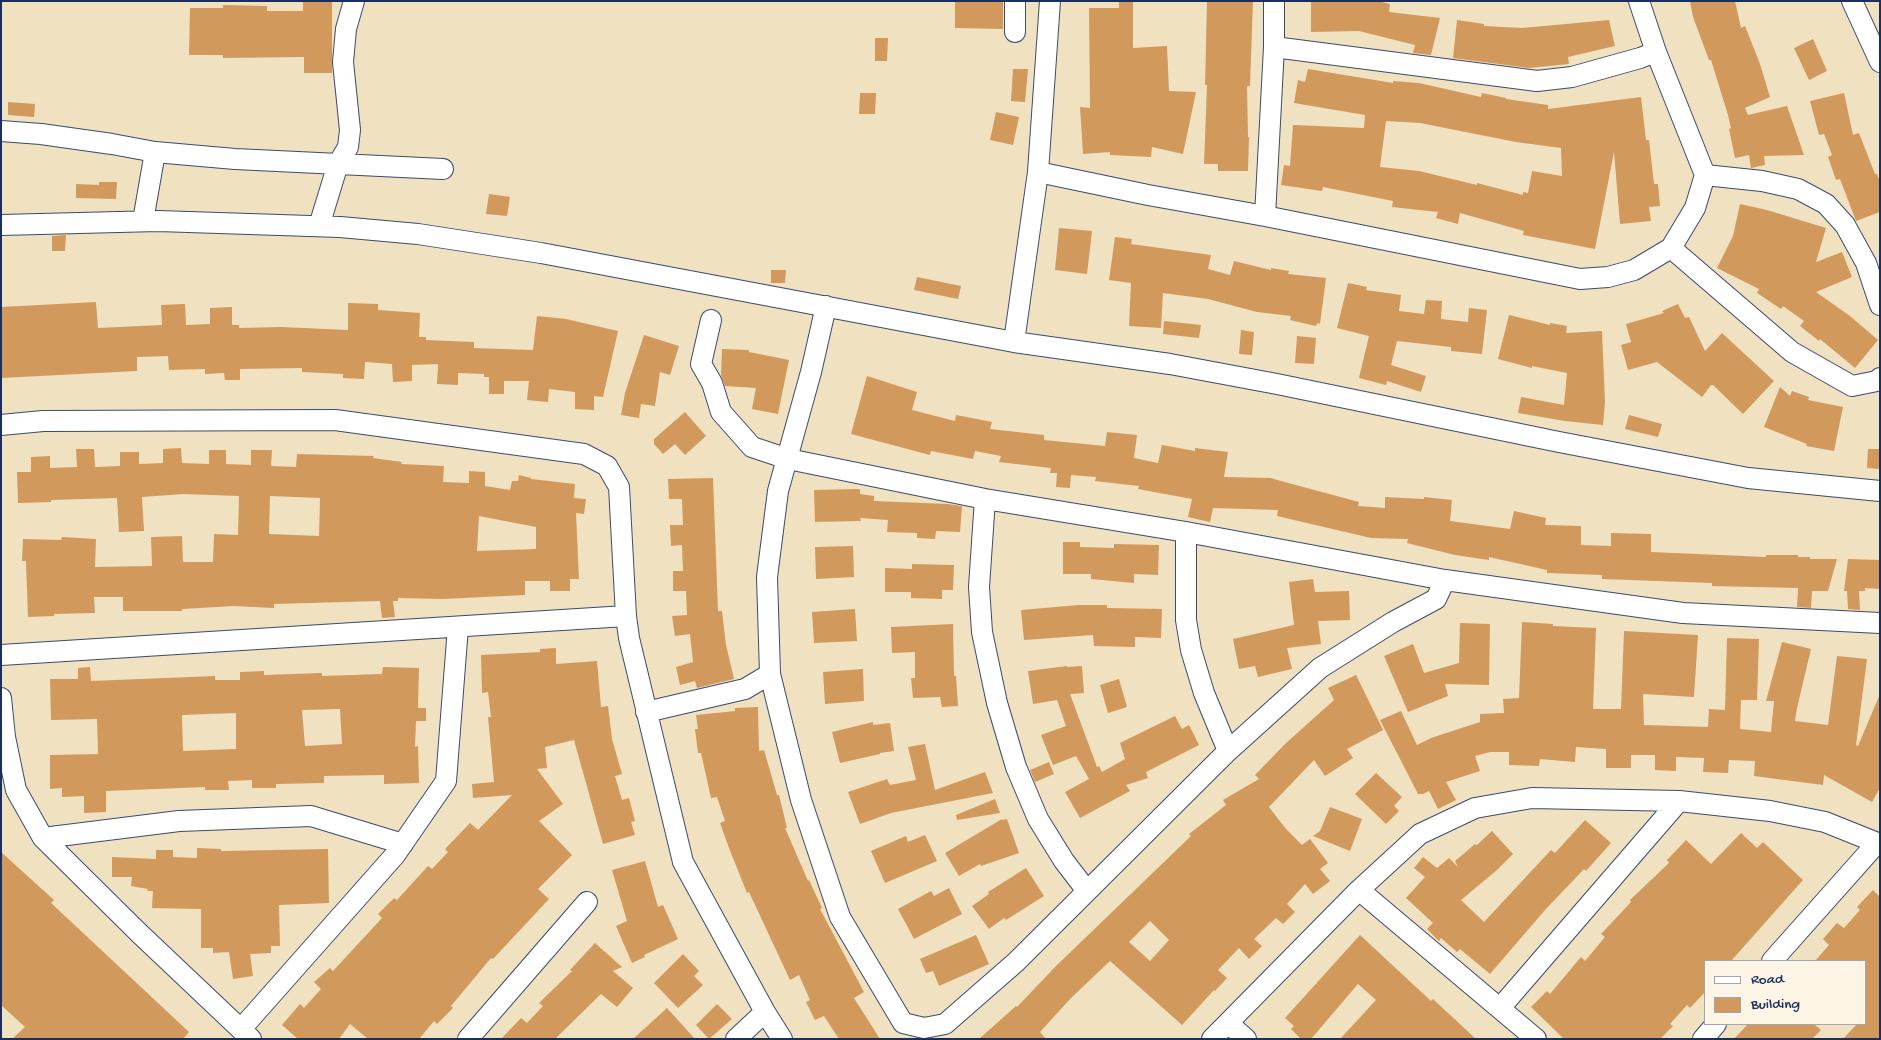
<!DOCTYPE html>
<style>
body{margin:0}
#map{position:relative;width:1881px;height:1040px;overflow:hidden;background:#f0e1c1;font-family:"Gochi Hand",sans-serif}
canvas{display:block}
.frame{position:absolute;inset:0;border:2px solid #1b2f5e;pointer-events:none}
.legend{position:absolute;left:1704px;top:960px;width:162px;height:65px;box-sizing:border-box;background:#fcf5e5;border:1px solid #a2a6af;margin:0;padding:6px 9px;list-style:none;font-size:15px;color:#1b2f5e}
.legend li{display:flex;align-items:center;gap:10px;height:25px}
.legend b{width:25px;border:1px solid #a2a6af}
</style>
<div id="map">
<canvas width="1881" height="1040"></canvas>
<div class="frame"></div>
<ul class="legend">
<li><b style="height:6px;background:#fff"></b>Road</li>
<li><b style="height:14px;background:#d2995d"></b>Building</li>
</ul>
</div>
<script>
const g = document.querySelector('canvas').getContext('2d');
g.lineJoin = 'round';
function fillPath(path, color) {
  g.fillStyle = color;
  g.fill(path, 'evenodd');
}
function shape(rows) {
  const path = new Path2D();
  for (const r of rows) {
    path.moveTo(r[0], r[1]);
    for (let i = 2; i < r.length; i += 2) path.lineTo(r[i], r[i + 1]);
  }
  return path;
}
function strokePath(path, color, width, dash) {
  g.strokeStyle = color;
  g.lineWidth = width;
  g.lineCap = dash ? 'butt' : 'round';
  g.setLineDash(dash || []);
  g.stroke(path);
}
const building = shape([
 [303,1,332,1,332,73,304,73,304,57,223,58,223,55,189,55,190,8,223,8,223,5,267,6,267,11,303,11],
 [955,1,1003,1,1003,29,955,28],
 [1119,1,1133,1,1133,48,1167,46,1169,91,1196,92,1183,154,1152,147,1151,157,1110,155,1110,152,1083,154,1080,107,1090,108,1089,8,1119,8],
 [1207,1,1253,1,1250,86,1247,86,1248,137,1249,137,1248,171,1218,171,1218,164,1204,164,1207,85,1205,85],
 [1311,1,1378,1,1390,4,1389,12,1440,18,1431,55,1413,53,1415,45,1359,31,1311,32],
 [1690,1,1735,1,1741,28,1745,26,1760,64,1770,97,1745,108,1748,115,1787,106,1804,155,1764,156,1765,165,1751,168,1749,155,1735,158,1729,129,1731,128,1728,115,1711,60,1709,60,1693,17],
 [1457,20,1484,24,1484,26,1522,28,1609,20,1615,46,1568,57,1569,64,1529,68,1453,58],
 [875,38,888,38,887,61,875,61],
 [1813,39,1827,71,1809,80,1794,48],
 [1013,69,1028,69,1025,102,1011,101],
 [1308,69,1393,83,1393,81,1419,83,1481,97,1482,93,1506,98,1506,99,1548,105,1548,109,1641,97,1646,140,1649,140,1654,184,1658,184,1660,206,1649,207,1651,221,1620,224,1614,152,1595,249,1523,235,1524,231,1460,213,1458,224,1436,218,1438,212,1392,207,1393,201,1323,187,1322,191,1281,185,1284,165,1290,166,1293,125,1364,128,1365,115,1294,103,1298,80,1305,82],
 [1386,121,1420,123,1516,142,1561,148,1562,176,1532,171,1528,193,1523,192,1523,195,1477,183,1477,185,1419,171,1380,167],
 [860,93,876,93,875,114,859,114],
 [1844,93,1853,135,1859,133,1875,174,1877,174,1880,182,1880,212,1856,221,1840,179,1836,180,1828,157,1832,155,1824,134,1819,135,1810,101],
 [8,102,35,104,34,117,8,115],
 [996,112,1019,117,1013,145,990,140],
 [99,182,117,182,116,199,76,198,76,184,99,185],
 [489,194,510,197,507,216,486,214],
 [1740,204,1767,210,1826,228,1816,262,1842,252,1852,277,1816,292,1850,316,1878,340,1855,368,1820,339,1819,341,1800,326,1804,321,1783,306,1781,309,1757,293,1759,289,1717,268,1733,236],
 [1059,228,1092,231,1087,274,1055,270],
 [66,235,65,251,52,251,52,236],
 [1115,237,1132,239,1131,244,1211,255,1208,269,1230,275,1234,261,1271,270,1271,268,1289,271,1288,274,1326,278,1320,324,1317,323,1316,326,1290,320,1291,316,1257,312,1208,299,1163,293,1161,328,1129,326,1131,283,1109,280],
 [771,270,786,270,785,283,771,283],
 [917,277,961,286,958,299,914,290],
 [1348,283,1367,287,1366,290,1401,295,1399,311,1424,314,1426,300,1442,301,1441,319,1468,322,1469,308,1487,310,1482,354,1451,351,1451,347,1397,341,1391,365,1426,376,1421,392,1387,381,1386,385,1359,378,1369,336,1337,328],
 [96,302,98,328,162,325,161,305,185,304,186,325,210,324,210,308,232,307,232,325,239,325,239,328,281,327,348,330,348,303,378,304,378,310,420,313,419,337,426,337,426,340,474,342,474,348,533,350,537,316,566,319,618,331,603,397,594,396,594,410,575,409,575,392,549,389,548,402,527,400,529,381,504,381,504,394,489,394,489,377,484,377,484,374,458,373,458,385,437,384,438,364,412,365,412,381,393,382,392,364,365,362,364,379,343,378,343,374,302,372,302,368,240,369,240,380,225,380,224,373,205,374,205,369,169,370,168,356,137,357,137,371,1,378,1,307],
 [1678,304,1685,318,1689,317,1705,351,1722,333,1774,381,1743,414,1713,385,1711,385,1702,397,1657,362,1628,370,1621,345,1631,342,1626,324,1664,313,1662,311],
 [1509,315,1550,325,1550,323,1567,326,1566,333,1602,331,1605,402,1603,425,1565,421,1518,413,1521,397,1564,405,1567,373,1532,366,1532,368,1498,359],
 [1164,321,1201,325,1199,338,1163,334],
 [1241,330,1254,332,1252,355,1239,354],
 [644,335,679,346,670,375,660,372,655,406,641,404,639,418,621,415,625,393],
 [1297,336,1316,338,1314,364,1295,363],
 [722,349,749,350,749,352,789,360,778,414,752,409,756,388,725,386,721,375],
 [867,376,917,392,912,410,955,421,956,415,992,422,990,429,1044,435,1044,440,1105,446,1107,432,1137,435,1134,458,1158,463,1162,445,1195,451,1195,448,1228,452,1224,477,1270,478,1359,502,1358,506,1385,508,1385,497,1424,499,1424,497,1452,500,1450,521,1510,529,1514,511,1546,518,1545,525,1581,526,1581,545,1611,546,1611,533,1651,534,1651,552,1766,557,1766,555,1798,555,1798,557,1810,557,1810,559,1837,559,1828,591,1812,591,1811,608,1797,607,1798,588,1712,586,1712,583,1602,579,1602,575,1547,573,1547,570,1489,557,1489,560,1455,555,1407,543,1408,539,1371,538,1277,516,1278,510,1213,508,1210,522,1188,517,1192,499,1138,489,1139,486,1095,481,1096,477,1071,475,1070,488,1056,487,1057,473,1050,473,1051,468,999,462,1001,456,975,451,973,459,931,451,930,455,851,434],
 [1780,387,1790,396,1792,391,1809,397,1808,400,1843,407,1834,451,1806,446,1807,444,1764,427],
 [685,412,706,436,685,455,675,444,663,454,654,444,654,439],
 [1629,415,1662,424,1658,437,1625,429],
 [181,448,182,463,209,464,209,450,226,450,226,464,251,465,251,450,272,450,271,466,296,467,297,454,374,456,373,458,402,462,401,464,444,466,443,482,469,483,469,471,485,472,485,486,510,490,512,481,518,481,519,475,531,478,531,479,575,484,574,498,586,499,584,514,576,513,579,579,570,579,570,591,550,591,550,581,525,581,525,595,443,599,398,598,398,601,393,601,395,617,382,618,380,601,274,604,274,608,234,606,182,609,182,611,123,611,123,597,94,597,95,613,54,614,54,616,28,617,26,561,22,561,23,539,61,540,62,537,96,539,95,567,152,566,151,537,182,536,183,562,213,562,214,534,238,535,239,496,183,494,142,497,144,531,119,532,117,498,51,500,51,502,18,503,17,472,31,472,31,457,50,456,50,468,77,467,76,449,94,449,95,467,120,466,120,452,139,452,139,464,163,463,163,449],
 [270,496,320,498,319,536,269,534],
 [479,516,536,527,536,549,477,551],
 [1868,449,1880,449,1880,469,1867,468],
 [713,478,718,611,722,611,726,645,734,679,697,688,695,681,680,685,676,667,693,662,690,634,675,636,672,616,687,615,686,591,673,591,673,571,683,571,682,545,671,546,670,525,683,525,682,499,669,499,668,479],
 [860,489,860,494,874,496,874,501,948,504,962,506,960,532,936,531,935,539,917,538,917,533,887,532,888,520,860,518,861,521,815,522,814,490],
 [1063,542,1080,542,1080,547,1114,548,1114,544,1159,545,1158,575,1134,574,1134,583,1091,579,1091,574,1063,574],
 [853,546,854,577,816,579,815,547],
 [1848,559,1880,560,1880,589,1865,588,1865,591,1859,591,1860,610,1848,609,1847,591,1844,591],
 [912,564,954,565,953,590,942,590,942,599,911,598,911,592,885,592,885,568,912,569],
 [1313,579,1315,592,1349,591,1350,620,1318,621,1321,644,1287,648,1292,669,1258,677,1255,666,1239,669,1233,639,1294,625,1289,582],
 [1079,605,1107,605,1107,608,1162,609,1161,638,1135,637,1135,647,1094,646,1093,635,1024,640,1021,610],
 [855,609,857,641,814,643,812,612],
 [1522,622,1553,624,1553,626,1596,628,1593,709,1621,709,1624,631,1698,635,1694,697,1643,694,1644,725,1708,727,1709,709,1725,710,1727,638,1759,639,1757,700,1741,700,1740,729,1771,732,1774,701,1766,701,1782,642,1811,649,1797,708,1795,721,1828,725,1837,656,1867,659,1856,745,1858,746,1880,694,1880,788,1872,802,1824,775,1823,785,1754,776,1755,761,1729,760,1728,773,1703,772,1704,758,1676,757,1676,771,1655,770,1655,755,1631,755,1631,768,1606,768,1606,749,1576,747,1575,762,1540,759,1539,766,1509,765,1509,752,1490,752,1475,756,1480,771,1446,782,1456,800,1438,809,1429,791,1423,794,1418,794,1380,720,1401,711,1417,745,1431,738,1480,722,1480,714,1504,713,1503,699,1519,698],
 [1460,623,1490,624,1489,685,1445,684,1448,696,1408,712,1384,656,1413,644,1424,673,1459,663],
 [953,624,954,676,956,676,958,706,942,707,940,697,913,698,911,678,915,678,915,652,892,653,891,627],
 [556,648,556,664,597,661,601,707,608,706,612,739,622,774,615,776,622,800,629,798,635,821,631,822,635,835,603,844,574,740,545,747,547,768,537,769,563,804,539,821,572,855,538,889,549,899,493,959,491,958,451,1006,453,1008,437,1024,434,1021,419,1039,368,1039,350,1024,339,1039,298,1039,282,1025,300,1004,304,1008,321,989,314,982,330,968,333,971,382,918,378,914,394,898,397,900,428,866,432,869,448,852,445,849,470,823,478,830,512,795,473,798,472,784,494,782,488,717,491,717,488,692,482,693,481,655,540,652,540,649],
 [1067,666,1067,667,1082,666,1084,693,1070,694,1097,767,1099,766,1102,772,1125,759,1120,743,1175,716,1182,729,1189,725,1199,745,1146,772,1148,778,1126,785,1130,791,1080,818,1065,792,1089,779,1076,756,1053,765,1041,735,1066,726,1057,700,1033,704,1028,671],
 [90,667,91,681,215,676,215,680,240,680,240,672,264,671,264,675,322,673,322,676,382,674,383,667,419,668,418,708,426,708,426,721,416,721,415,747,418,746,419,783,384,784,384,775,324,776,324,783,276,784,276,788,252,788,252,780,228,781,229,790,205,790,205,787,106,791,106,812,84,813,84,796,62,797,62,788,50,789,50,755,98,754,97,719,51,720,50,679,78,679,78,668],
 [340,709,342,744,305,746,302,710],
 [236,713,236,749,183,751,182,715],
 [863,669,864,701,825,704,823,672],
 [1356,675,1383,730,1347,749,1353,758,1325,776,1314,760,1269,807,1286,829,1302,845,1310,839,1328,863,1320,869,1330,881,1313,894,1305,884,1287,904,1295,912,1283,924,1276,918,1254,939,1262,946,1249,959,1239,948,1218,970,1227,978,1215,991,1214,990,1182,1025,1110,961,1071,998,1040,1032,1046,1039,979,1039,1016,1006,1017,1007,1055,967,1191,836,1189,834,1226,805,1223,800,1259,779,1255,775,1285,744,1334,700,1328,688],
 [1150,921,1169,940,1150,961,1129,942],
 [1119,679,1127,707,1108,713,1100,685],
 [758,707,759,751,764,750,777,795,779,795,787,828,785,828,808,881,809,880,822,908,820,909,864,992,854,998,880,1039,839,1039,824,1016,815,1020,806,1002,810,1000,799,975,790,980,749,892,747,893,729,848,720,823,725,821,717,797,711,798,701,753,698,753,695,729,698,729,696,715,735,711,735,708],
 [873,722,873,725,890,723,894,751,880,753,880,754,840,763,832,732],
 [925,744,935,790,985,772,993,793,891,813,860,824,848,792,887,779,890,785,916,780,908,747],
 [1049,762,1054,774,1035,782,1030,770],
 [1376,773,1402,797,1394,806,1399,811,1386,824,1355,794],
 [995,799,1000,813,957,820,956,815],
 [1330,807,1362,819,1350,851,1313,836,1320,831],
 [1002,819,1002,820,1007,819,1019,853,981,866,980,864,959,876,945,853],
 [1585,820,1611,843,1586,871,1584,869,1545,910,1490,974,1460,949,1457,952,1441,938,1439,941,1427,929,1433,923,1406,898,1425,877,1414,868,1423,857,1437,868,1449,858,1458,867,1455,861,1475,844,1477,845,1492,831,1513,854,1497,870,1461,900,1484,922,1551,850,1555,853],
 [1741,833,1757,848,1763,842,1803,880,1731,961,1705,961,1705,992,1690,1008,1687,1005,1670,1024,1673,1026,1660,1039,1564,1039,1531,1007,1547,991,1550,994,1581,957,1585,961,1605,937,1601,934,1631,902,1630,900,1669,863,1667,860,1686,840,1711,864],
 [925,835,937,861,885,883,871,851,906,836,908,842],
 [197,848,221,849,221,851,328,849,329,903,279,905,280,946,271,946,271,953,250,954,253,976,233,979,229,952,213,953,213,948,201,948,201,909,152,908,153,891,147,891,148,889,131,886,132,877,112,877,112,857,156,859,156,850,173,850,173,857,197,858],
 [1,852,54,900,51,903,189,1032,183,1039,12,1039,25,1027,1,1005],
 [645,861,658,907,663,905,678,939,644,955,645,957,632,963,616,926,627,921,612,870],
 [1026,868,1044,896,1006,920,1004,918,989,929,972,906,989,894,988,892],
 [949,888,962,914,914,939,898,909,931,891,934,896],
 [1873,890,1880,897,1880,1039,1843,1039,1857,1024,1865,1024,1865,961,1815,961,1829,945,1823,939,1837,923,1844,928,1860,910,1857,907],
 [976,935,989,964,939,986,933,971,926,973,920,959],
 [1360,935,1431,1001,1433,999,1476,1039,1340,1039,1376,1000,1358,984,1311,1039,1301,1039,1291,1029,1294,1026,1285,1018],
 [595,943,622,967,613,971,633,988,617,1007,601,994,555,1039,501,1039,521,1018,527,1023,543,1006,539,1003,572,971,570,970],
 [683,954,699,971,694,976,703,985,678,1008,654,983],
 [717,1004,732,1019,709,1039,696,1025],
 [667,1008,695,1039,633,1039],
 [1748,1024,1814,1024,1821,1030,1812,1039,1734,1039]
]);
const minor = shape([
 [1015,1,1015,32],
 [1852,1,1880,62],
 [1274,47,1537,81,1572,77,1640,58,1656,52],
 [1,131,41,134,112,144,155,152,235,159,443,169],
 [1038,172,1148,195,1265,216,1580,279,1608,277,1634,270,1671,248,1695,208,1705,175,1656,52,1639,1],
 [1705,175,1762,181,1798,189,1826,204,1845,225,1866,263,1880,305],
 [1265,216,1274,47,1274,1],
 [143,221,155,152],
 [1,225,158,221,340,227,418,234,541,253,1014,342,1170,364,1277,384,1559,442,1748,478,1880,491],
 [319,226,338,164,348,147,350,130,343,62,346,29,354,1],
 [1671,248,1792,352,1852,386,1877,381,1880,378],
 [826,306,811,372,778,491,767,577,770,674,801,800,840,917,903,1023,924,1028,945,1024,1016,962,1228,751,1320,668,1393,622,1436,599,1445,580],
 [711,320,701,364,712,383,721,412,752,447,788,459,985,499,1186,532,1445,580,1683,613,1880,623],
 [1014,342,1038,172,1050,1],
 [1,425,43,421,335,420,584,454,607,466,619,487,626,616,629,638,683,862,765,1012,782,1039],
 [985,499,979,587,982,632,997,703,1016,767,1038,819,1064,861,1087,891],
 [1186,532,1186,620,1191,650,1204,693,1228,751],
 [1,655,626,616],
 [1,698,5,737,16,790,43,838,139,933,251,1039],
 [646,712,745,689,770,674],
 [43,838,179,821,311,816,403,844],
 [1359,890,1536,1039],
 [1772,961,1877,843],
 [1500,1008,1679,801],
 [1228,1023,1246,1039],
 [241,1029,395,855,446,781,458,627],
 [468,1039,587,902],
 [736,1039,765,1012],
 [1212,1039,1359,890,1420,834,1475,808,1532,798,1679,801,1770,811,1825,822,1880,844],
 [1703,1039,1716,1024]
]);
fillPath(building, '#d2995d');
strokePath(minor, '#3b4a6d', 22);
strokePath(minor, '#fff', 20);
</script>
